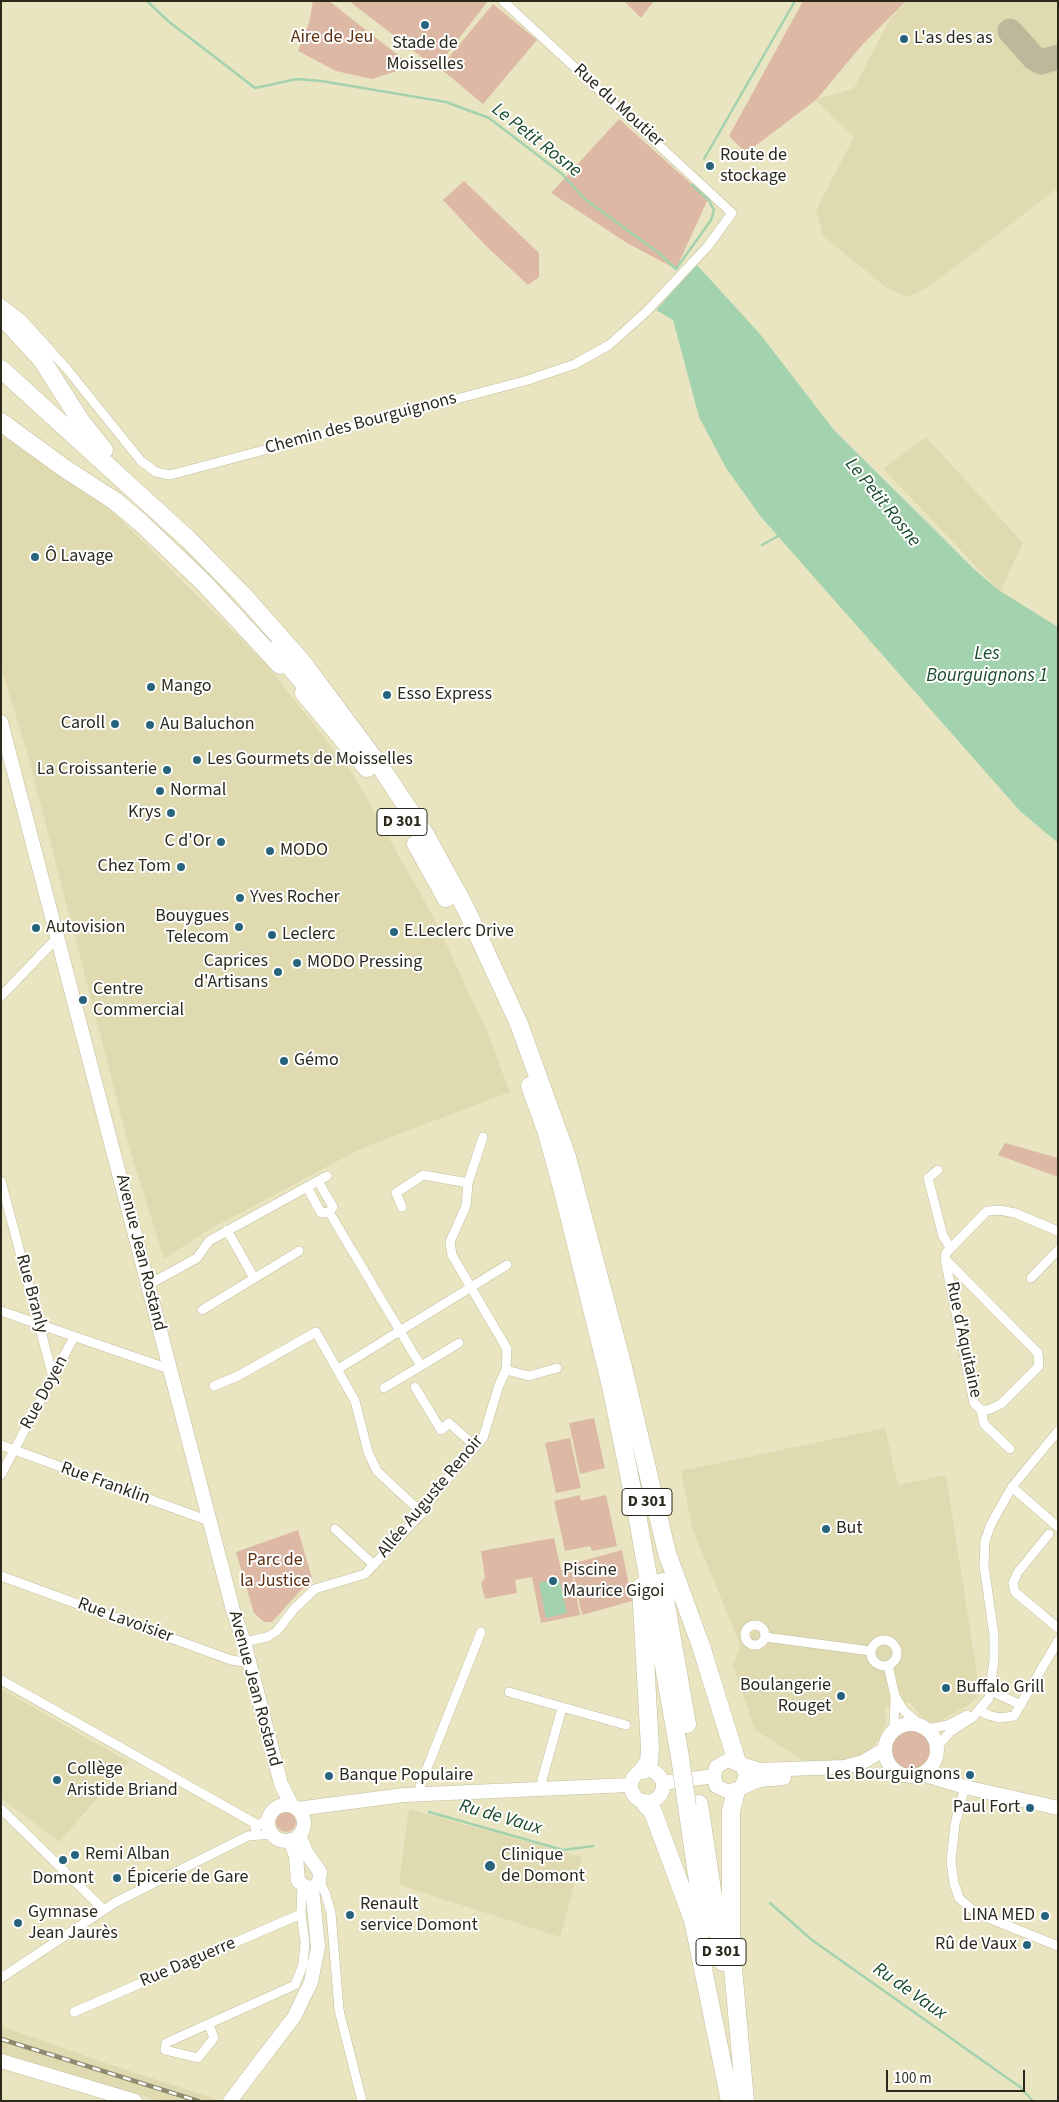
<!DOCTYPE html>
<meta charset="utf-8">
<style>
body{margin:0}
#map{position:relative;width:1059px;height:2102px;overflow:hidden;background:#eae5c1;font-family:"Source Sans 3",sans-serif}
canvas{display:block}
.frame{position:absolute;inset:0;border:2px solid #2b291b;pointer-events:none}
.scale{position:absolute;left:886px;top:2070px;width:139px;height:22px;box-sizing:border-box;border:2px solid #2b291b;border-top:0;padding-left:6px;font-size:15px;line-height:18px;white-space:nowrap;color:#2b291b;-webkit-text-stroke:4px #fff;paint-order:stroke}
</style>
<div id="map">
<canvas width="1059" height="2102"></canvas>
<div class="frame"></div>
<div class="scale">100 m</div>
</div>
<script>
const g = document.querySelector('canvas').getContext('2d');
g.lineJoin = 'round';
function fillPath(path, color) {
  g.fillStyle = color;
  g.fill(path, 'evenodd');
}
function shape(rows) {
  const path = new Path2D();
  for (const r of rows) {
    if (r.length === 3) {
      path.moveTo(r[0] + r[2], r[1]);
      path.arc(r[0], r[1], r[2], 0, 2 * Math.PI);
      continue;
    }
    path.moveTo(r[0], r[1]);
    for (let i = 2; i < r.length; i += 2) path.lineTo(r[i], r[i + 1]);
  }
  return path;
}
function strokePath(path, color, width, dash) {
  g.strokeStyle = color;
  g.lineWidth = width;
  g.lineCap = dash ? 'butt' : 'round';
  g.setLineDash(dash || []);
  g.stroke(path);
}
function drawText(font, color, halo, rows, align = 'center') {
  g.font = font + ' "Source Sans 3",sans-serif';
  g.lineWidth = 4;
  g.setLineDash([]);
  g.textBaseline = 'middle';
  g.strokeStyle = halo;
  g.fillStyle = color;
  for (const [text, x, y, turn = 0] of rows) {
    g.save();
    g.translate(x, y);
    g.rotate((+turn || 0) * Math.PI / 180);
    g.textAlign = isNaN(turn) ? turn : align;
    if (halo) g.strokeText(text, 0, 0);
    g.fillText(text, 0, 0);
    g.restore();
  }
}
const built = shape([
 [907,1,1058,1,1058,188,930,286,908,297,888,289,823,236,816,210,854,137,816,100,854,88,890,19],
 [1,431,98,497,267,665,353,774,434,918,486,1029,510,1092,362,1148,205,1232,164,1259,130,1150,28,756,1,667],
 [926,437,1023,543,1000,591,883,469],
 [885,1428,898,1485,946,1475,980,1693,970,1704,939,1722,931,1722,921,1717,910,1702,885,1708,886,1722,882,1732,874,1746,864,1754,849,1760,806,1762,755,1730,733,1665,740,1645,692,1527,681,1471],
 [1,1689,129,1762,59,1842,1,1798],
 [409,1809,582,1857,560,1937,403,1886,399,1882],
 [1,2026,94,2059,218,2100,161,2101,1,2053]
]);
const green = shape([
 [313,1,329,1,412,66,372,79,336,71,298,51,309,23],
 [349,1,488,1,436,68],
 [624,1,654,1,641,18],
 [803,1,906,1,862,45,816,100,746,153,729,136],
 [493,4,537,40,483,104,440,68],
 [619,119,708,199,676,269,627,243,551,193],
 [464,181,539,253,539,277,528,285,486,246,443,200],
 [1005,1143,1058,1158,1058,1177,998,1155],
 [594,1418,605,1468,580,1474,569,1423],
 [570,1438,581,1488,556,1493,545,1443],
 [580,1495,581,1501,606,1495,617,1546,592,1551,590,1546,565,1551,554,1501],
 [298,1530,312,1578,272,1622,264,1622,254,1613,236,1552],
 [554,1538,561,1570,571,1568,580,1615,541,1623,532,1577,515,1580,517,1593,485,1599,481,1583,485,1578,481,1551],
 [622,1550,632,1601,582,1615,571,1564],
 [911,1750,21],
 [286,1822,10]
]);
const water = shape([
 [697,265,760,334,834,430,975,570,1000,591,1058,627,1058,843,1020,811,761,517,726,468,699,417,673,320,656,310],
 [559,1578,567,1613,546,1618,539,1583]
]);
const stream = shape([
 [147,1,168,21,255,88,297,79,321,81,446,102,489,118,561,173,586,200,659,253,676,269,711,220,714,210,708,199,692,185],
 [704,159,795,1],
 [762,545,780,535],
 [429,1812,563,1850,593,1846],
 [770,1903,812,1940,1020,2087,1033,2101]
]);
const taxiway = shape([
 [1010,31,1034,58,1041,62,1058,57]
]);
const street = shape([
 [1,303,22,319,67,369,141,461,156,472,170,475,528,380,575,364,609,345,646,312,708,246,732,213,503,1],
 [1,996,59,936],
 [938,1170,928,1178,943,1236,950,1247],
 [1,1181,53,1377],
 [318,1181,333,1207,329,1212,421,1366,384,1388],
 [307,1187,321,1213,329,1212],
 [402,1207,396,1193,423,1175,468,1183],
 [227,1230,254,1278],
 [945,1259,1038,1353,1039,1366,1001,1404,988,1410,981,1410,974,1403,945,1259,946,1253,987,1211,999,1210,1015,1213,1058,1231],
 [1031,1278,1058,1250],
 [148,1285,197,1258,209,1241,327,1176],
 [202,1310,299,1251],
 [1,1311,169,1369],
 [421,1366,459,1343],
 [338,1369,507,1265],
 [506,1370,529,1376,557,1368],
 [214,1386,238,1376,316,1332,355,1401,368,1452,377,1471,422,1513],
 [415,1387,441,1430,449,1423,475,1446],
 [981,1410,984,1424,1010,1449],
 [1,1445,209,1521],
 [1,1475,74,1337],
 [1012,1487,1058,1527],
 [335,1529,374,1565],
 [1049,1534,1018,1572,1013,1583,1015,1592,1058,1628],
 [1,1576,231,1660,249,1663],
 [755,1635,10],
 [765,1637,871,1651],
 [884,1653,13],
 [244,1642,267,1637,277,1631,294,1609,315,1589,365,1574,422,1513,436,1492,483,1438,499,1385,506,1370,507,1349,452,1255,450,1242,466,1206,468,1183,483,1137],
 [888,1665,895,1696,894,1731],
 [1,1680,258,1825],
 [991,1691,1021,1705],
 [509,1692,626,1725],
 [895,1696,904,1711,922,1726],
 [979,1710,988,1715,1000,1718,1014,1716,1058,1641],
 [927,1729,948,1725,967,1715],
 [937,1747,950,1732,973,1717,989,1698,994,1660,994,1635,984,1566,985,1541,991,1524,1012,1487,1058,1431],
 [965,1787,955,1824,951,1861,954,1883,959,1898,976,1913,1058,1946],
 [542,1788,542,1780,562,1708],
 [420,1794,420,1786,481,1632],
 [1,1809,104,1910],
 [255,1828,270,1817],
 [319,1882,325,1892,331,1913,339,2010,362,2101],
 [1,1978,116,1902,248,1836,273,1834],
 [74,2012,301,1914],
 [209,2025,214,2038,198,2058,165,2050,166,2043,295,1985,303,1965,305,1942,301,1914,302,1886]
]);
const secondary = shape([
 [1,722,233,1610,244,1642,281,1784,292,1806],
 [911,1750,26],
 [742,1766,746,1775,741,1788,729,1792,716,1786,714,1776,716,1767,728,1760,760,1770,844,1767,863,1762,885,1749],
 [647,1786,16],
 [922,1774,965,1787,1058,1808],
 [663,1783,714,1776],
 [741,1788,759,1780,784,1778],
 [286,1823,18],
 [297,1809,404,1795,630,1785],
 [290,1840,296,1856,298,1881,307,1888,314,1887,319,1882,320,1872,306,1852,299,1835],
 [1,2061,135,2101],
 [230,2101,294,2017,311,1982,318,1947,312,1888]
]);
const highway = shape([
 [1,315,42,360,80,420,104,450],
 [1,369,189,540,242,594,303,663,384,772,426,836,465,907,519,1024,567,1157,623,1367,667,1553,701,1646,737,1762],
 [1,422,64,468,115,501,140,522,203,582,280,665],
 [276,650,317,699],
 [304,693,367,768],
 [416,844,446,898],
 [530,1086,547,1133,564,1195,611,1386,637,1514,680,1757],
 [662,1582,687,1724],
 [641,1587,650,1748,649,1762,643,1770],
 [736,1791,731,1811,731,1946,745,2101],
 [645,1803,653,1812,693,1920,730,2101],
 [699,1804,723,1962],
 [687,1806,705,1929]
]);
const rail = shape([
 [1,2039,198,2101]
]);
const highwayBridge = shape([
 [680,1757,687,1806]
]);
const markers = [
 [425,25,5,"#28637c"],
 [904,39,5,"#28637c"],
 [710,166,5,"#28637c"],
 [35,557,5,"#28637c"],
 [151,687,5,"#28637c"],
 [387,695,5,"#28637c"],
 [115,724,5,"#28637c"],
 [150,725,5,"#28637c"],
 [197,760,5,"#28637c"],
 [167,770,5,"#28637c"],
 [160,791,5,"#28637c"],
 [171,813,5,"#28637c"],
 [221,842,5,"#28637c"],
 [270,851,5,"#28637c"],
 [181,867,5,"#28637c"],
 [240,898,5,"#28637c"],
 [239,927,5,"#28637c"],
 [36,928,5,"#28637c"],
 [394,932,5,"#28637c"],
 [272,935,5,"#28637c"],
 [297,963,5,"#28637c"],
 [278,972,5,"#28637c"],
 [83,1000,5,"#28637c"],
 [284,1061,5,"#28637c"],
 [826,1529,5,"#28637c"],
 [553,1581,5,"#28637c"],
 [946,1688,5,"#28637c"],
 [841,1696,5,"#28637c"],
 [970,1775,5,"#28637c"],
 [329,1776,5,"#28637c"],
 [57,1780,5,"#28637c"],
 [1030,1808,5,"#28637c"],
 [75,1855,5,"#28637c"],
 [63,1860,5,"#28637c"],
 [490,1866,6,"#28637c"],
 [117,1878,5,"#28637c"],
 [350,1915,5,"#28637c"],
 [1045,1916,5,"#28637c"],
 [18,1923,5,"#28637c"],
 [1027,1945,5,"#28637c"]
];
const shields = [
 [402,822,50],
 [647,1502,50],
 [721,1952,50]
];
const shieldNames = [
 ["D 301",402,822],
 ["D 301",647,1502],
 ["D 301",721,1952]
];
const parkNames = [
 ["Aire de Jeu",332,38],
 ["Parc de",275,1561],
 ["la Justice",275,1582]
];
const poiNames = [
 ["L'as des as",914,39],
 ["Stade de",425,44,"center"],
 ["Moisselles",425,65,"center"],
 ["Route de",720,156],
 ["stockage",720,177],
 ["Ô Lavage",45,557],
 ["Mango",161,687],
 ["Esso Express",397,695],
 ["Caroll",105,724,"right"],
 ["Au Baluchon",160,725],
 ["Les Gourmets de Moisselles",207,760],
 ["La Croissanterie",157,770,"right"],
 ["Normal",170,791],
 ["Krys",161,813,"right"],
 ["C d'Or",211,842,"right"],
 ["MODO",280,851],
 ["Chez Tom",171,867,"right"],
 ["Yves Rocher",250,898],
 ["Bouygues",229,917,"right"],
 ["Telecom",229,938,"right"],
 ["Autovision",46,928],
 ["E.Leclerc Drive",404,932],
 ["Leclerc",282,935],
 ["Caprices",268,962,"right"],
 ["d'Artisans",268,983,"right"],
 ["MODO Pressing",307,963],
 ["Centre",93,990],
 ["Commercial",93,1011],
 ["Gémo",294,1061],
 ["But",836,1529],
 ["Piscine",563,1571],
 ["Maurice Gigoi",563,1592],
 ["Boulangerie",831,1686,"right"],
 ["Rouget",831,1707,"right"],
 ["Buffalo Grill",956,1688],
 ["Collège",67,1770],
 ["Aristide Briand",67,1791],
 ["Les Bourguignons",960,1775,"right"],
 ["Banque Populaire",339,1776],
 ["Paul Fort",1020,1808,"right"],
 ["Remi Alban",85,1855],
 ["Clinique",501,1856],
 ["de Domont",501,1877],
 ["Épicerie de Gare",127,1878],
 ["Domont",63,1879,"center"],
 ["Renault",360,1905],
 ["service Domont",360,1926],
 ["Gymnase",28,1913],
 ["Jean Jaurès",28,1934],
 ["LINA MED",1035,1916,"right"],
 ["Rû de Vaux",1017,1945,"right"]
];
const streetNames = [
 ["Rue du Moutier",618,106,42],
 ["Chemin des Bourguignons",361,424,-15],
 ["Avenue Jean Rostand",140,1253,76],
 ["Rue Branly",31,1294,75],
 ["Rue d'Aquitaine",963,1340,78],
 ["Rue Doyen",45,1393,-62],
 ["Rue Franklin",105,1484,20],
 ["Allée Auguste Renoir",431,1497,-50],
 ["Rue Lavoisier",125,1621,20],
 ["Avenue Jean Rostand",254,1689,75],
 ["Rue Daguerre",188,1963,-23]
];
const waterNames = [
 ["Le Petit Rosne",536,141,38],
 ["Le Petit Rosne",882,503,51],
 ["Les",987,655],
 ["Bourguignons 1",987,677],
 ["Ru de Vaux",500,1818,16],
 ["Ru de Vaux",909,1992,35]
];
fillPath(built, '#e0dab0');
fillPath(green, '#ddb9a5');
fillPath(water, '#a3d2ae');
strokePath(stream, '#a3d2ae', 2.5);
strokePath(taxiway, '#bcb899', 25);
strokePath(street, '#c2bd9b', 10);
strokePath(secondary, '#c2bd9b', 15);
strokePath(highway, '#c2bd9b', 19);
strokePath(street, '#fff', 9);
strokePath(secondary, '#fff', 14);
strokePath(highway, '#fff', 18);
strokePath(rail, '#8e8a71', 4.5);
strokePath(rail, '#fff', 2.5, [8]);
strokePath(highwayBridge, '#c2bd9b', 19, []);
strokePath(highwayBridge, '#fff', 18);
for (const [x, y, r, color] of markers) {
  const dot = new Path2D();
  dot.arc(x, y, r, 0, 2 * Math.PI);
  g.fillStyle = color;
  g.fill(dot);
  strokePath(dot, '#fff', 2);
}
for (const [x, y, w] of shields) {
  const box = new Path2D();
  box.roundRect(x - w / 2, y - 13.5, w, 27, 4);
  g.fillStyle = '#fff';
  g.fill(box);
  strokePath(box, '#2b291b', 1);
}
drawText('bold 16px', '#2b291b', null, shieldNames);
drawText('18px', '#5f3012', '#fff', parkNames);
drawText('18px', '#2b291b', '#fff', poiNames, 'left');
drawText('18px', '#2b291b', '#fff', streetNames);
drawText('italic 19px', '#174b29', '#fff', waterNames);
</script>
